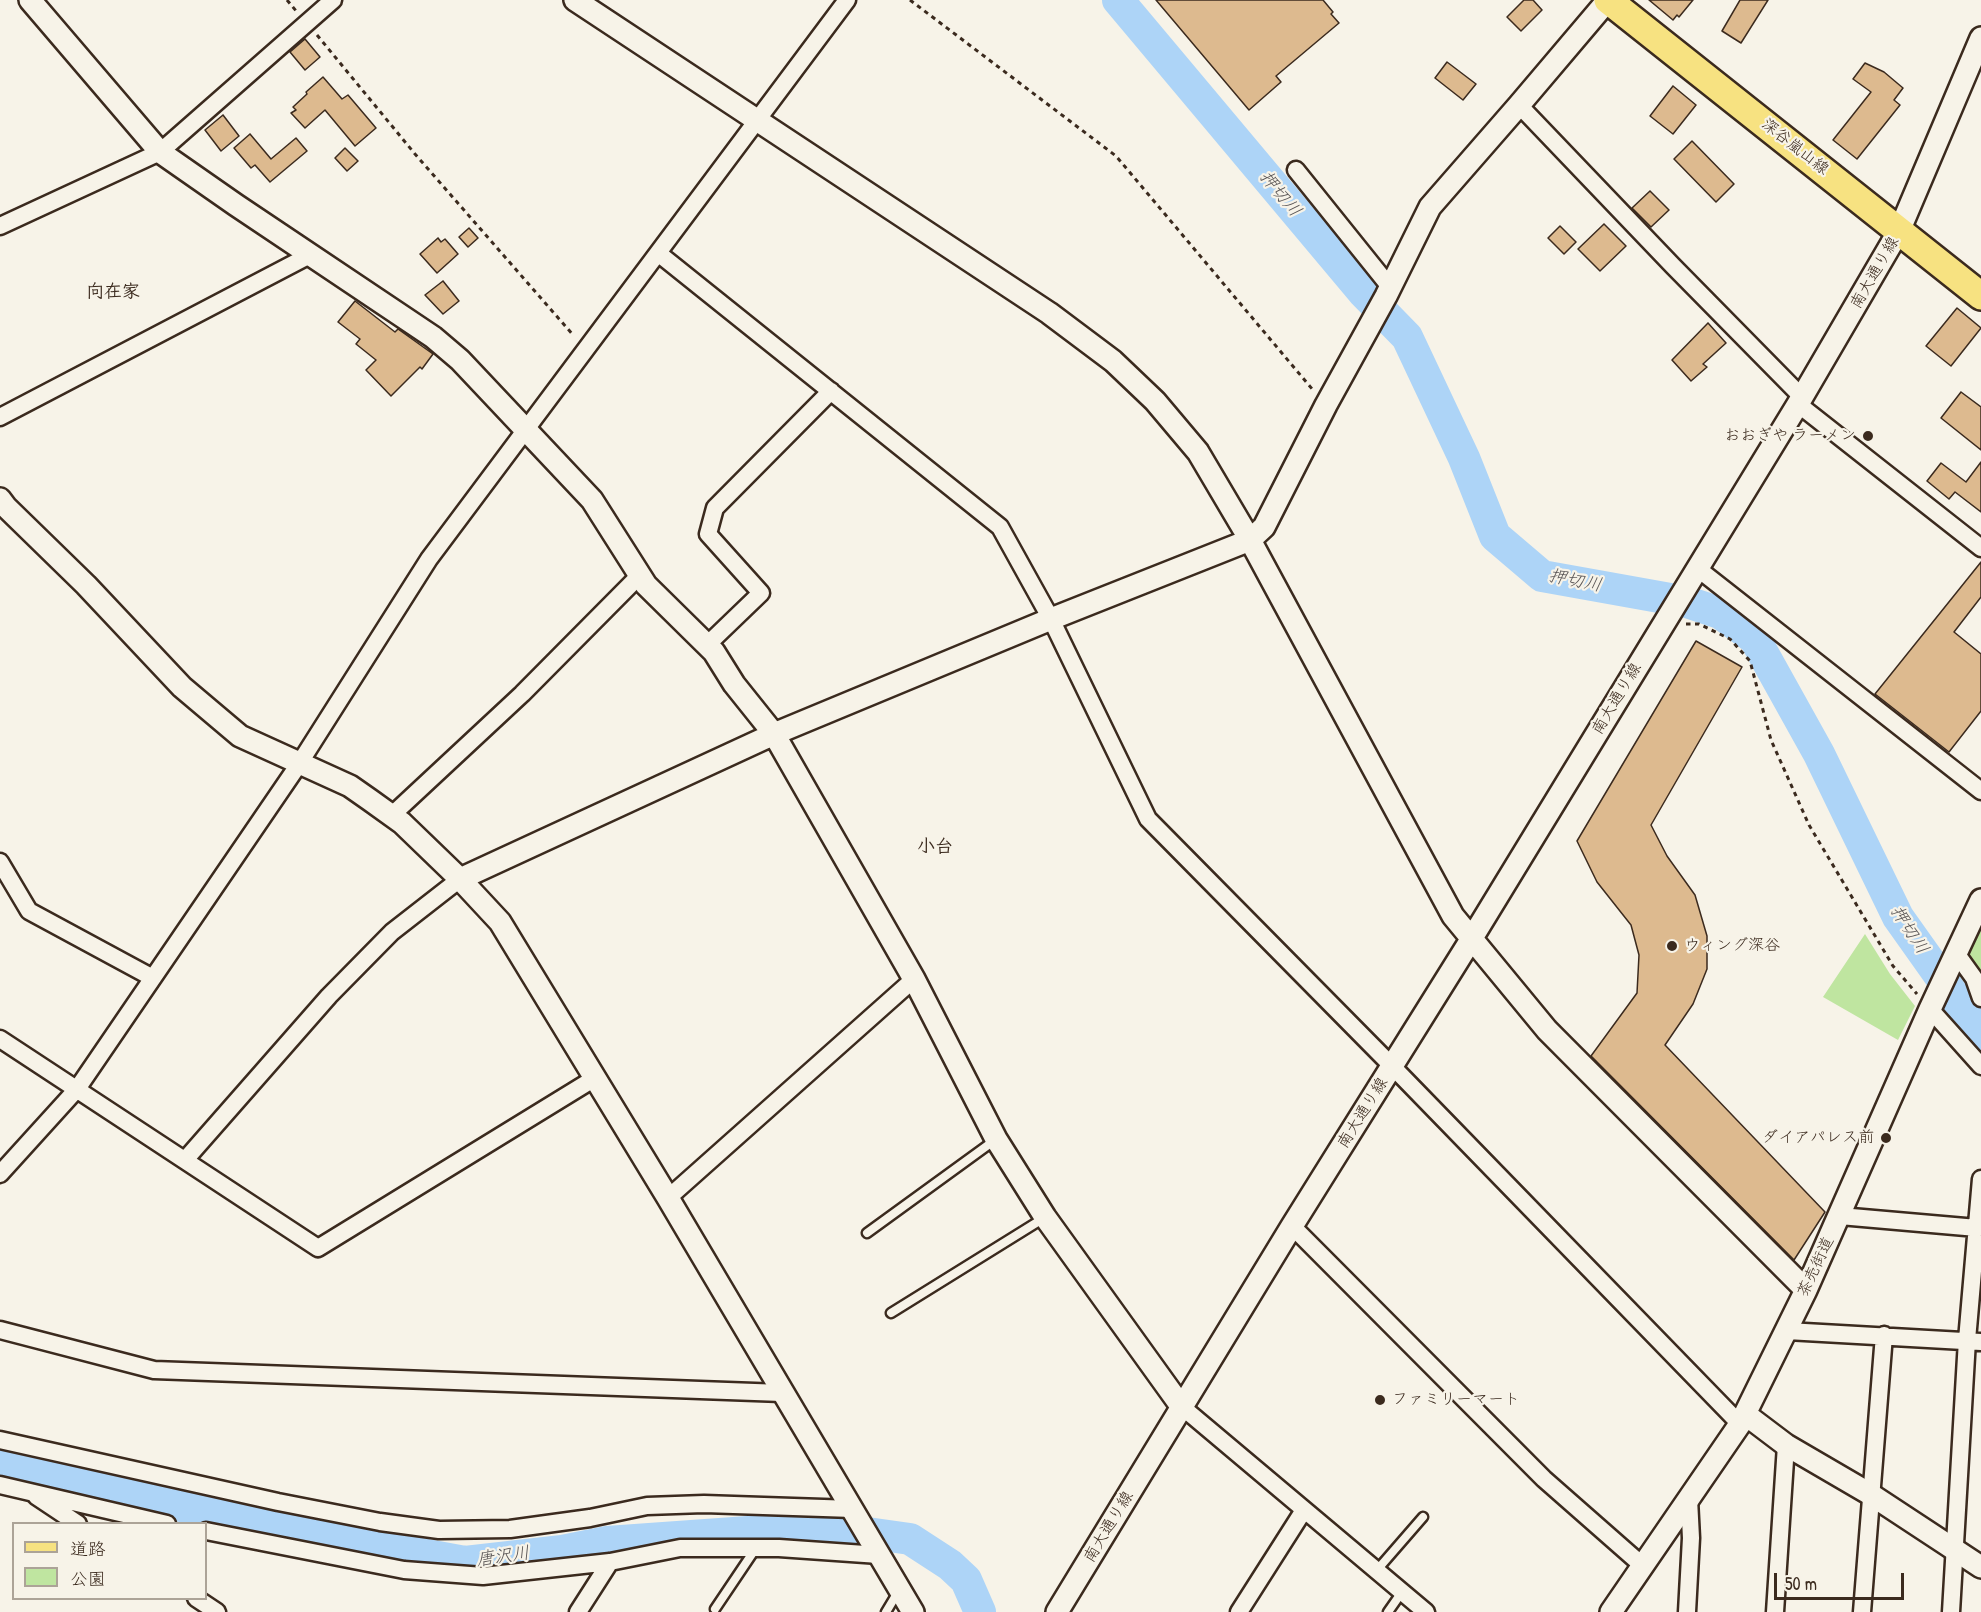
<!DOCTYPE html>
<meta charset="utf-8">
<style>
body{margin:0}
#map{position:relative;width:1981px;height:1612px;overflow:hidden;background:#f7f3e8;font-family:"Patrick Hand","Klee One",sans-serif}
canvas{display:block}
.legend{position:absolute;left:12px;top:1522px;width:195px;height:78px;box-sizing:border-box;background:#f7f3e8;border:2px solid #aca397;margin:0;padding:8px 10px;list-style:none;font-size:18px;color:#3b2a1e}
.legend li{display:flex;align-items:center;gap:12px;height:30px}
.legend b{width:30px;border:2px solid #aca397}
.scale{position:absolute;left:1774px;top:1573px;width:130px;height:27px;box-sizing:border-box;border:3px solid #3b2a1e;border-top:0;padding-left:8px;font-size:18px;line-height:21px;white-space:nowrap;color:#3b2a1e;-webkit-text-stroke:4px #f7f3e8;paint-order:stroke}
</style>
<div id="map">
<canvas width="1981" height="1612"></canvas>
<ul class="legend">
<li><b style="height:8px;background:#f7e281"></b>道路</li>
<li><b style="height:16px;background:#bfe5a0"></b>公園</li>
</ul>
<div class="scale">50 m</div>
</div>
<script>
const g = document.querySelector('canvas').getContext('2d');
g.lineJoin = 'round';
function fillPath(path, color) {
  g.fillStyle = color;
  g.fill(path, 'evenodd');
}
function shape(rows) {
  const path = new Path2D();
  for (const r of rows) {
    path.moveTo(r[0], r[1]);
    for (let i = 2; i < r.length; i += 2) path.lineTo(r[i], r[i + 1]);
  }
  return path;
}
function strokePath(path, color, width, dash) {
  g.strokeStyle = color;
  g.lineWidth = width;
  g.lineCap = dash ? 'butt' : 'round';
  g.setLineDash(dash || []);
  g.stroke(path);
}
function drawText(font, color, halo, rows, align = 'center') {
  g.font = font + ' "Patrick Hand","Klee One",sans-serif';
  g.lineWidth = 4.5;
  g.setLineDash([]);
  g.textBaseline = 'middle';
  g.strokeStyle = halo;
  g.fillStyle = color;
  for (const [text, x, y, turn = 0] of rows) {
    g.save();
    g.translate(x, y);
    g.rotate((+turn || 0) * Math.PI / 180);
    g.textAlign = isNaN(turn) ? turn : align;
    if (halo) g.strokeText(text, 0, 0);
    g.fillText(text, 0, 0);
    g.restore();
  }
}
const green = shape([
 [1981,928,1981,977,1967,956],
 [1865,934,1890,974,1915,1006,1898,1040,1823,997]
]);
const river = shape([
 [1118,0,1363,292,1407,337,1464,458,1495,536,1542,576,1687,602,1720,613,1755,639,1819,754,1898,917,1981,1034],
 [0,1466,286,1529,465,1562,562,1551,607,1542,776,1530,839,1529,910,1539,950,1565,966,1580,980,1612]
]);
const building = shape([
 [1156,0,1323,0,1333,12,1331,14,1339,23,1276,76,1281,82,1249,110,1156,0],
 [1524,0,1533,0,1542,10,1521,31,1507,17,1524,0],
 [1649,0,1693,0,1679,17,1677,15,1673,20,1649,0],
 [1740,0,1768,0,1741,43,1722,31,1740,0],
 [305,39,320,57,305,70,290,52,305,39],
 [1447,62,1476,84,1463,100,1435,78,1447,62],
 [1865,63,1884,72,1903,88,1894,100,1900,105,1857,159,1833,140,1871,92,1853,79,1865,63],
 [323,77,342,99,348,95,376,128,355,146,325,110,305,128,291,113,296,110,293,107,307,94,306,92,323,77],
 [1673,86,1696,105,1673,134,1650,116,1673,86],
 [223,115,239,136,221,151,205,130,223,115],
 [250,134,271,159,296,138,307,151,270,182,255,165,251,168,234,148,250,134],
 [1692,141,1734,184,1716,202,1674,159,1692,141],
 [345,148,358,161,347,171,335,158,345,148],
 [1650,191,1669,210,1651,227,1632,208,1650,191],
 [1604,224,1626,246,1600,271,1578,249,1604,224],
 [1560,226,1576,242,1564,254,1548,238,1560,226],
 [469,228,478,238,468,247,459,237,469,228],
 [438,238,441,242,445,239,458,254,437,273,420,254,438,238],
 [443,281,459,301,443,314,425,295,443,281],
 [355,301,395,332,398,329,433,354,422,369,420,367,391,396,366,370,376,360,356,344,360,339,338,322,355,301],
 [1957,308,1981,328,1951,366,1926,346,1957,308],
 [1708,323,1726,343,1703,364,1707,367,1691,381,1672,360,1708,323],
 [1961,392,1981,407,1981,450,1941,418,1961,392],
 [1981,462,1981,512,1955,492,1949,499,1927,481,1941,463,1966,482,1981,462],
 [1981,562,1981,597,1954,632,1981,654,1981,711,1949,752,1875,694,1981,562],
 [1696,641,1742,667,1651,825,1667,856,1695,895,1707,936,1707,969,1693,1004,1665,1045,1825,1212,1794,1260,1591,1056,1637,993,1639,955,1631,925,1597,882,1577,841,1696,641]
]);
const path = shape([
 [287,0,297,12],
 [910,0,1116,156,1313,390],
 [317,35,415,154,574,336],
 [1686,624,1699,624,1730,639,1750,661,1771,740,1809,825,1893,966,1917,994]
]);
const service = shape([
 [867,1233,995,1140],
 [891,1313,1044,1218],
 [1377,1570,1423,1517],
 [715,1609,756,1548],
 [886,1612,898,1592],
 [1388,1612,1402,1592]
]);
const minor = shape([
 [1519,105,1673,266,1802,397],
 [1296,170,1390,287],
 [0,226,160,152,333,0],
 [658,253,1000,527,1051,619,1148,819,1392,1066,1740,1424],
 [1798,404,1981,548],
 [0,417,310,255],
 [1697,568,1981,791],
 [707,645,761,593,708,534,715,508,831,391],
 [391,816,522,694,640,575],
 [0,862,29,911,153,978],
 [1956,953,1974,978,1981,998],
 [1930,1009,1981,1066],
 [0,1039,318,1248,595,1078],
 [185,1160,329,996,392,932,460,879],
 [0,1174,77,1089,299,764,429,559,847,0],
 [668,1198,914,979],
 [1840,1216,1977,1228],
 [1292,1226,1544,1479,1643,1566],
 [0,1330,154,1370,782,1393],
 [1787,1331,1981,1342],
 [1181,1406,1426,1612],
 [0,1440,278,1502,380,1522,439,1530,510,1529,590,1518,647,1506,704,1504,853,1509],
 [0,1485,167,1524],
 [36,1496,78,1524],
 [206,1531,404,1570,483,1576,610,1562,680,1548,779,1548,879,1555],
 [196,1598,217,1612],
 [578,1612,610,1562],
 [1239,1612,1304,1510],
 [1687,1612,1691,1538,1689,1499],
 [1775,1612,1786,1445],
 [1862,1612,1884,1335],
 [1951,1612,1967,1340,1981,1179]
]);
const tertiary = shape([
 [30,0,160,152,236,205,433,337,460,360,592,500,646,585,714,652,734,684,774,734,914,979,996,1139,1045,1217,1181,1406],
 [575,0,1049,313,1113,361,1155,401,1198,452,1250,540,1453,916,1547,1030,1806,1290],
 [0,499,6,507,86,585,182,687,240,736,350,786,370,800,402,823,460,879,500,922,668,1198,913,1612],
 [460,879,774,734,1051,619,1250,540,1264,527,1326,405,1386,296,1430,207,1519,105,1608,0],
 [1745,1414,1786,1445,1870,1494,1981,1567],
 [1057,1612,1292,1226,1472,938,1798,404,1900,229,1981,38],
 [1611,1612,1740,1424,1806,1290,1930,1009,1981,900]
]);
const primary = shape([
 [1608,0,1981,296]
]);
const markers = [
 [1868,436,6,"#3b2a1e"],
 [1672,946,6,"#3b2a1e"],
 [1886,1138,6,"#3b2a1e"],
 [1380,1400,6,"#3b2a1e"]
];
const streetNames = [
 ["深谷嵐山線",1795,147,38],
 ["南大通り線",1875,273,-60],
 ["南大通り線",1617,699,-59],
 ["南大通り線",1363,1113,-58],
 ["茶売街道",1816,1267,-65],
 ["南大通り線",1109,1527,-59]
];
const poiNames = [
 ["おおぎや ラーメン",1856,436],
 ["ウィング深谷",1684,946,"left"],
 ["ダイアパレス前",1874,1138],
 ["ファミリーマート",1392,1400,"left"]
];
const waterNames = [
 ["押切川",1280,194,50],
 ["押切川",1575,581,11],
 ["押切川",1909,930,57],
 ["唐沢川",503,1557,-8]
];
const neighbourhoodNames = [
 ["向在家",113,292],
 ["小台",935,847]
];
fillPath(green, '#bfe5a0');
strokePath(river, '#add4f7', 32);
fillPath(building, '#ddba8f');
strokePath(building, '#3b2a1e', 1.5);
strokePath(service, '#3b2a1e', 13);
strokePath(minor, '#3b2a1e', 21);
strokePath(tertiary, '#3b2a1e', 26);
strokePath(primary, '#3b2a1e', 32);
strokePath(path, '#3b2a1e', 3, [4.5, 4.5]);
strokePath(service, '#f7f3e8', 8);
strokePath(minor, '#f7f3e8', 16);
strokePath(tertiary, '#f7f3e8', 21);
strokePath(primary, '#f7e281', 27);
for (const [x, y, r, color] of markers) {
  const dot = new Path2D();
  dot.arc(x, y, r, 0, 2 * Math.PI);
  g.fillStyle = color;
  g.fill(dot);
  strokePath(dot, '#f7f3e8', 2);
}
drawText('16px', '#3b2a1e', '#f7f3e8', streetNames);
drawText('16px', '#3b2a1e', '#f7f3e8', poiNames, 'right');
drawText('italic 18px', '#585454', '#f7f3e8', waterNames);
drawText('bold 18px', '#3b2a1e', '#f7f3e8', neighbourhoodNames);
</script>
